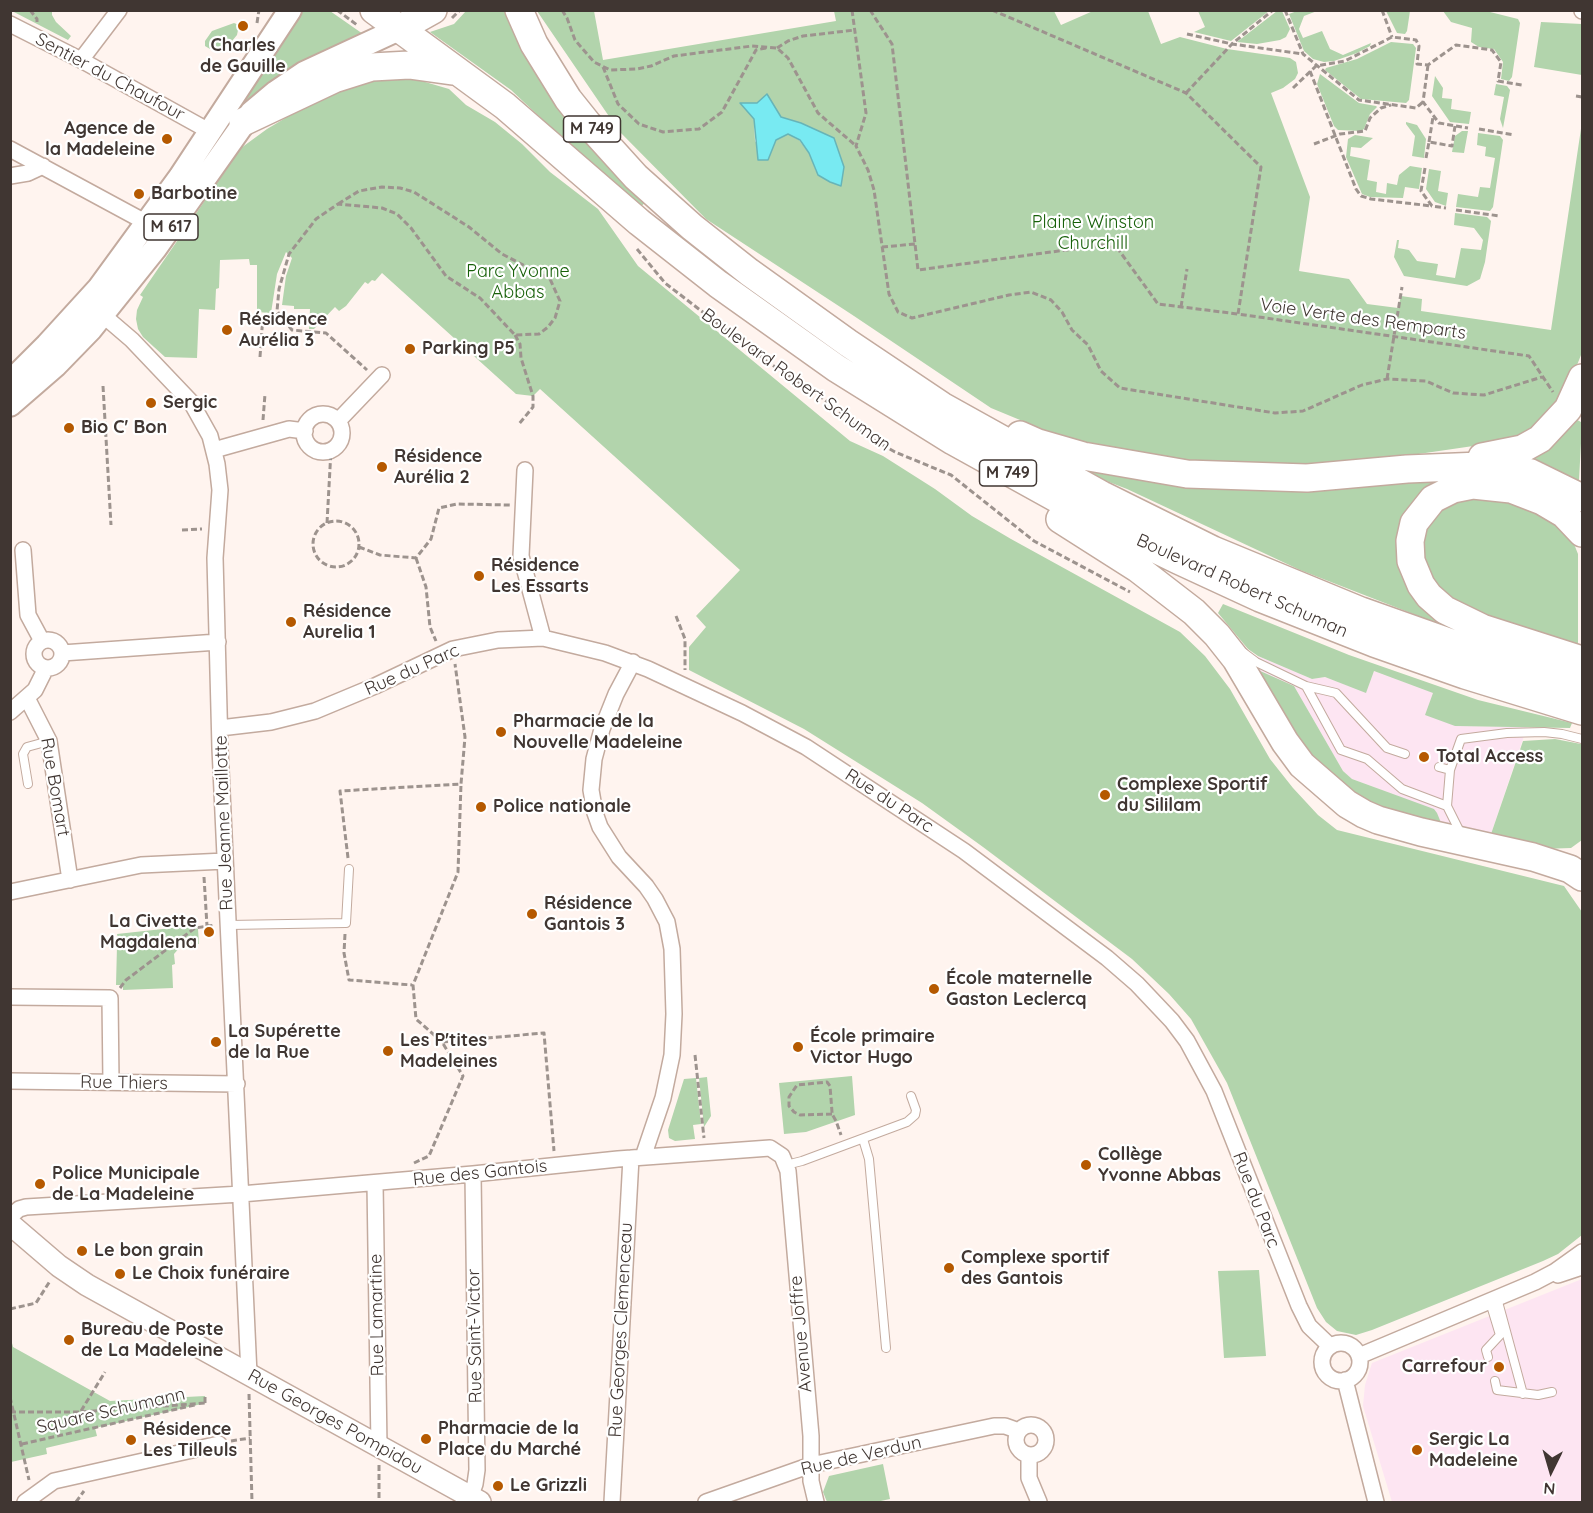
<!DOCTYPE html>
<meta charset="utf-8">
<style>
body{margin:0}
#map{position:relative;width:1593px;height:1513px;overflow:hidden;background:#fff4ef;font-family:Quicksand,sans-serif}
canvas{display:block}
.frame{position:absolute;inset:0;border:12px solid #403632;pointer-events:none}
.north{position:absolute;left:1521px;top:1441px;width:60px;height:60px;-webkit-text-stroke:4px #fff;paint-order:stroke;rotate:185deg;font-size:16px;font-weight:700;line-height:24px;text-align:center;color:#403632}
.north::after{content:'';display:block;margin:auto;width:21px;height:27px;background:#403632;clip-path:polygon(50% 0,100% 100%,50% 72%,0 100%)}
</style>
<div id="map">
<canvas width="1593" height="1513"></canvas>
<div class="frame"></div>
<div class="north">N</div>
</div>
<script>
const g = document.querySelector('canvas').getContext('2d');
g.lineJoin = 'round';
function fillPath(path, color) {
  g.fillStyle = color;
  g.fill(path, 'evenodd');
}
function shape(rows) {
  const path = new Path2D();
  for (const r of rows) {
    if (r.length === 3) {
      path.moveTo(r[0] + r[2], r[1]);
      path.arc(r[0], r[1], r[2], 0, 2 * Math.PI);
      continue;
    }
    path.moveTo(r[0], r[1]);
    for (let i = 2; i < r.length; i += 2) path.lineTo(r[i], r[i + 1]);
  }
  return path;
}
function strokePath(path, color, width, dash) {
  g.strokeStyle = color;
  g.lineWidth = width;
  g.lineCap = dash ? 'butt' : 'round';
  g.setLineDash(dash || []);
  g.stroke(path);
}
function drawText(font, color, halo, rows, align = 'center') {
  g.font = font + ' Quicksand,sans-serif';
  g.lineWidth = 4.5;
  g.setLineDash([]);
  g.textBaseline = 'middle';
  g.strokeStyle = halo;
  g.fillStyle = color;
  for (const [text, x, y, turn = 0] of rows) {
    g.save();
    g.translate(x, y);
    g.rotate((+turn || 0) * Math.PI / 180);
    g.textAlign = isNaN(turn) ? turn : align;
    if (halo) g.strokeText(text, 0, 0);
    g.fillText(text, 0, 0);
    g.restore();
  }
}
const commercial = shape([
 [1258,656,1312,679,1325,677,1366,692,1374,671,1434,693,1455,726,1527,727,1490,837,1442,826,1379,789,1352,779,1343,771,1294,686,1258,670,1256,662],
 [1582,1279,1582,1502,1392,1502,1363,1406,1365,1385,1372,1363]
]);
const green = shape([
 [12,11,52,11,52,15,56,22,71,36,68,40],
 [299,11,330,11,363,34,204,164,218,127],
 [466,11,505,11,512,28,549,92,647,201,638,209,511,90,430,32,454,24],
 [537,11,594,11,603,60,836,21,834,11,1054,11,1061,25,1093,11,1148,11,1161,44,1180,37,1227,49,1290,58,1296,62,1298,73,1295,79,1283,88,1271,93,1310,197,1299,271,1349,279,1367,304,1398,308,1401,296,1422,299,1421,311,1551,330,1582,122,1582,348,1581,355,1562,403,1528,438,1350,464,1193,466,1083,446,991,408,854,316,706,219,619,131],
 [767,95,780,117,801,123,833,138,844,167,816,171,809,153,799,140,788,134,776,140,768,160,755,141,754,119],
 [1198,11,1269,11,1231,41,1194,32,1205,27],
 [1277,11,1282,11,1290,29,1286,37,1280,40,1257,44,1237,42],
 [1297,11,1317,11,1304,16,1299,29,1303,38,1322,31,1330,49,1343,55,1371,43,1370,46,1357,53,1334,61,1324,62,1313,59,1304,51,1289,14],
 [1386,11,1410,11,1407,31,1405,34,1397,33],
 [1443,11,1486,11,1518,19,1520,23,1512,77,1509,81,1501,79,1503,62,1494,49,1479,47,1471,42,1472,28,1451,22],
 [1541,22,1582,24,1582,75,1534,67],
 [234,23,239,25,237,35,232,41,218,48,210,49,205,46,205,41,212,31],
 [1391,42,1413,44,1416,48,1409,100,1406,103,1361,99,1325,70,1326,68,1357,59],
 [380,72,415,79,449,89,466,105,495,122,522,144,550,172,598,209,638,266,850,441,883,456,935,489,972,516,1011,539,1180,632,1205,656,1230,689,1270,759,1293,788,1318,815,1337,830,1564,886,1582,912,1582,1235,1558,1254,1543,1261,1372,1330,1356,1335,1337,1331,1326,1322,1317,1308,1227,1083,1191,1019,1169,994,1132,959,983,847,922,803,804,729,689,670,689,647,706,627,696,616,740,570,540,389,533,396,516,394,382,273,375,281,372,280,368,284,365,282,346,306,339,311,335,307,314,329,309,329,310,309,294,309,294,306,282,305,286,276,292,258,286,252,277,274,271,313,257,312,257,265,250,265,249,259,220,260,219,288,216,289,215,310,199,309,197,358,165,357,143,337,138,329,136,319,137,310,143,297,140,295,241,148,267,129,336,88],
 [1320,74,1359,103,1376,106,1377,107,1370,114,1364,129,1361,131,1338,130,1334,126,1317,84],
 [1435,76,1443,88,1442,98,1452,99,1451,109,1471,112,1469,124,1450,122,1432,96],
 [1496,84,1507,86,1510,90,1503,128,1500,119,1504,97,1494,95],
 [1406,122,1417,125,1426,139,1424,158,1412,156,1415,136,1406,124],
 [1462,131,1468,131,1464,153,1452,152,1455,136],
 [1478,133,1500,136,1503,140,1493,207,1490,211,1456,207,1458,194,1478,197,1480,187,1490,188,1495,158,1485,156,1486,147,1477,145],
 [1355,135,1373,138,1361,148,1351,147,1350,156,1370,160,1367,180,1377,182,1376,192,1386,194,1387,183,1397,185,1399,175,1410,166,1422,168,1419,189,1405,187,1403,198,1370,197,1362,194,1346,157,1348,139],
 [1429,169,1441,171,1438,191,1448,193,1446,206,1435,202,1426,189],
 [1455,213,1487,217,1491,221,1485,262,1480,279,1467,286,1404,276,1394,257,1397,240,1399,240,1398,248,1409,250,1417,261,1438,264,1436,275,1455,278,1461,248,1481,250,1483,240,1474,228,1454,225],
 [1570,416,1581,422,1582,425,1579,480,1575,483,1517,459],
 [1050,455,1460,472,1517,484,1411,514,1439,615,1444,626,1300,570,1127,489,1083,472],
 [1476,495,1532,507,1570,534,1578,554,1578,652,1459,605,1432,580,1422,551,1425,528,1433,516,1451,502],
 [1223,604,1349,655,1478,700,1572,723,1570,728,1455,726,1425,715,1433,693,1374,671,1366,693,1325,677,1312,679,1258,656,1248,649,1218,613],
 [1258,670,1294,686,1343,771,1352,779,1434,809,1437,813,1444,830,1364,804,1313,765],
 [1555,739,1581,744,1582,840,1571,848,1542,849,1490,837,1523,741],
 [190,926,198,929,199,944,181,946,174,954,175,964,172,965,173,988,123,990,123,985,116,985,117,946,119,943,117,934],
 [852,1076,855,1115,806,1132,784,1134,779,1083],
 [707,1077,711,1116,704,1127,699,1078],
 [696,1078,701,1124,693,1125,695,1139,675,1141,669,1138,668,1130,684,1079],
 [1259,1270,1266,1356,1224,1358,1218,1271],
 [10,1335,13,1347,110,1401,205,1396,206,1403,95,1428,97,1436,46,1448,47,1454,11,1462],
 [883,1464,890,1499,876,1502,827,1502,823,1492,829,1476]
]);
const water = shape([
 [767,94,781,117,801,123,834,138,844,167,841,186,830,182,818,175,809,153,800,140,788,134,776,140,768,160,758,160,754,119,740,103,757,103,767,94]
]);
const path = shape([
 [30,10,37,19,37,22],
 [337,10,357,25],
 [562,10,567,18,575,40,594,62,610,70,637,69,651,66,674,56,752,46,777,48,788,58,818,113,855,145],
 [852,10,866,113,856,146,868,170,874,190,889,294,898,312,912,318,1009,295,1031,292,1051,300,1062,312,1072,330,1088,345,1101,371,1120,388,1275,413,1303,411,1362,385,1387,379,1426,381,1453,393,1484,395,1542,377],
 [870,10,892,44,918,270,1103,245,1118,249,1158,304,1238,314],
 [992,10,1186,93,1261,167,1238,314,1529,356,1553,392],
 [1285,10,1303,54,1359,100,1416,108,1423,102],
 [1382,10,1392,37],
 [452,18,460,10],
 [257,23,259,10],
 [1187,34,1232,44,1303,54],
 [777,48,788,41,803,36,855,30],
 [1428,65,1423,102,1439,123,1468,128],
 [603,67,618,104,639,124,663,132,699,129,722,112,756,50,766,48],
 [1310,71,1356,189,1361,196,1371,199,1432,206],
 [1293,88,1316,66,1345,61,1392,37,1416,40,1419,46,1417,64,1428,65,1456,45,1492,50,1501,62,1498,81,1522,85],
 [1186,93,1232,44,1273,10],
 [1576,96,1582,97],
 [1479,129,1514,135],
 [1429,142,1433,117],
 [1314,144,1340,134,1365,131,1370,118,1381,108,1391,105],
 [1426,158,1429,142,1452,146,1455,126],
 [1425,168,1421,191,1432,206,1446,208],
 [338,204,359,191,382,187,400,188,414,192,469,227,502,254,550,279,560,301,555,318,548,327,539,334,515,335,480,298,446,276,411,228,397,214,382,208,338,204,316,219,289,254,279,289,277,311,292,330,326,333,367,370],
 [1456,210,1500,216],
 [882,247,915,244],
 [637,249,665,283,769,363,819,395,867,436,895,452,951,475,1034,541,1130,592],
 [1181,307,1187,269],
 [515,335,520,344,521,358,533,396,533,407,519,424],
 [260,357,263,315,277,316,277,313],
 [1387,379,1402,287],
 [103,386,111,525],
 [263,420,265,394],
 [336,544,23],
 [327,523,331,450],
 [182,530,202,529],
 [359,547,380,555,416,558,431,539,439,508,457,504,510,505],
 [416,558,426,587,430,627,436,641],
 [676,616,685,639,685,670],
 [348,858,340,791,461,784,465,737,455,664],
 [204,877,207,926],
 [345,934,344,953,349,980,412,985],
 [120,988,126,980,195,928,215,925],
 [442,1042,544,1033,554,1151],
 [695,1055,704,1138],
 [832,1114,800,1115,794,1112,789,1106,789,1097,797,1085,827,1082,830,1086,832,1112,832,1114,836,1121,841,1135],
 [414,1163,429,1156,463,1076,442,1042,416,1019,413,985,458,872,461,784],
 [10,1309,36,1303,50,1281],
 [249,1394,252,1502],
 [10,1397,29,1480],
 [205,1403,205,1396],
 [81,1411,105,1372],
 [10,1412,80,1412,206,1403],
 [231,1441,250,1438],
 [22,1444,195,1405],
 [379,1465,379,1502],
 [76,1502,84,1491]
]);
const lane = shape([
 [1244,653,1256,662,1306,686,1341,750,1367,759,1402,789,1447,806,1461,834],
 [1306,686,1336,693,1387,748,1405,754],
 [1439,767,1450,770,1461,739,1507,733,1544,732,1562,734,1582,739],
 [28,784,23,754,27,747,49,741],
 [1447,806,1450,770],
 [229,925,346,923,349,869],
 [863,1139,869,1159,886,1348],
 [786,1165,802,1161,907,1122,915,1115,916,1110,911,1096],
 [1497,1298,1523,1394],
 [1488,1357,1486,1350,1500,1335,1490,1302],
 [1495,1381,1497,1390,1538,1395,1552,1392]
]);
const street = shape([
 [1582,10,1582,11],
 [10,24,81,60,209,131,206,139],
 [81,60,119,10],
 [10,149,147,223],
 [10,176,28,173,43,166],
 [97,310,132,340,191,402,210,436,217,464,220,490,215,558,220,748,249,1374],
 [323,433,19],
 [338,421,382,375],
 [214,450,289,429,305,431],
 [525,470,521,556,543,638],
 [23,550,28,615,42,641],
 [48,654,14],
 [62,653,218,642],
 [633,662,616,694,602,729,594,759,591,790,595,813,600,827,619,857,646,886,655,899,667,922,672,949,674,1014,672,1055,663,1098,643,1157],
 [27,698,49,741,70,880],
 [10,712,35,690,46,668],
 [220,728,271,722,315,711,375,686,453,649,498,640,543,638,605,653,648,669,742,713,806,747,964,851,1107,958,1137,984,1172,1021,1187,1041,1214,1091,1299,1306,1309,1326,1330,1346],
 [10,892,141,865,225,861],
 [10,997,110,998,111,1082],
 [10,1081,237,1084],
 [375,1183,379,1447],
 [10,1217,19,1209,26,1207,241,1194,473,1174,618,1159,770,1148,782,1156,788,1171,811,1436,811,1481,816,1502],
 [1558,1275,1582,1267],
 [1341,1362,19],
 [1359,1356,1535,1282,1554,1272,1582,1252],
 [1345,1380,1376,1502],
 [1031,1440,15],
 [1029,1455,1029,1478,1039,1502],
 [470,1497,475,1484,477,1470,473,1174],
 [25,1502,54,1481,219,1444],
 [612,1502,631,1158],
 [706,1502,811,1465,994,1426,1005,1426,1019,1431]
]);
const secondary = shape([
 [10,1224,59,1266,87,1285,480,1502]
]);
const primary = shape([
 [10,382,47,345,99,288,180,177,290,10],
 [10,405,55,366,91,329,155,249,251,113,276,92,304,73,399,29]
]);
const highway = shape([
 [374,10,505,106,639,222,718,284,836,368,953,441,1092,518,1178,560,1260,598,1374,643,1465,675,1582,711],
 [519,10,534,44,568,99,588,124,636,177,692,227,749,272,848,343,942,406,1102,495,1213,550,1361,611,1502,661,1582,685],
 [399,29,433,10],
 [243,122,334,79,372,67,409,65,452,71],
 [1020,435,1038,443,1083,456,1187,474,1307,478,1407,469,1480,466,1504,467,1531,473,1582,498],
 [1482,457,1522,449,1540,439,1568,409,1582,378],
 [1060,519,1137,568,1194,612,1217,635,1236,659,1285,742,1302,765,1347,804,1364,814,1378,820,1421,832,1533,857,1570,869,1582,877],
 [1582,533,1564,514,1542,501,1511,489,1473,485,1453,489,1433,499,1414,523,1410,541,1411,561,1421,585,1429,596,1445,610,1482,628,1582,660]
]);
const markers = [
 [243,26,6,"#b55900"],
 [167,139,6,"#b55900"],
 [139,194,6,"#b55900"],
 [227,330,6,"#b55900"],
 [410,349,6,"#b55900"],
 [151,403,6,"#b55900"],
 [69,428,6,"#b55900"],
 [382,467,6,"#b55900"],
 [479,576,6,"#b55900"],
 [291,622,6,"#b55900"],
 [501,732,6,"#b55900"],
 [1424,757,6,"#b55900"],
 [1105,795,6,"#b55900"],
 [481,807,6,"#b55900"],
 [532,914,6,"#b55900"],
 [209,932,6,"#b55900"],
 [934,989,6,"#b55900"],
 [216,1042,6,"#b55900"],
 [798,1047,6,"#b55900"],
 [388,1051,6,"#b55900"],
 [1086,1165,6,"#b55900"],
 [40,1184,6,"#b55900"],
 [82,1251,6,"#b55900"],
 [949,1268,6,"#b55900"],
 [120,1274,6,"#b55900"],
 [69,1340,6,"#b55900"],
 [1499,1367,6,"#b55900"],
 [426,1439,6,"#b55900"],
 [131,1440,6,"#b55900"],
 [1417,1450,6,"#b55900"],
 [498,1486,6,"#b55900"]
];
const shields = [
 [592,129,57],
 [171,227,54],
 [1008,473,57]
];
const shieldNames = [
 ["M 749",592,129],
 ["M 617",171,227],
 ["M 749",1008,473]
];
const poiNames = [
 ["Charles",243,46,"center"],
 ["de Gauille",243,67,"center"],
 ["Agence de",155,129,"right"],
 ["la Madeleine",155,150,"right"],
 ["Barbotine",151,194],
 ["Résidence",239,320],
 ["Aurélia 3",239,341],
 ["Parking P5",422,349],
 ["Sergic",163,403],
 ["Bio C' Bon",81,428],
 ["Résidence",394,457],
 ["Aurélia 2",394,478],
 ["Résidence",491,566],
 ["Les Essarts",491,587],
 ["Résidence",303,612],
 ["Aurelia 1",303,633],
 ["Pharmacie de la",513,722],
 ["Nouvelle Madeleine",513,743],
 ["Total Access",1436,757],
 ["Complexe Sportif",1117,785],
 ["du Sililam",1117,806],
 ["Police nationale",493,807],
 ["Résidence",544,904],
 ["Gantois 3",544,925],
 ["La Civette",197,922,"right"],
 ["Magdalena",197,943,"right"],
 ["École maternelle",946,979],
 ["Gaston Leclercq",946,1000],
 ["La Supérette",228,1032],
 ["de la Rue",228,1053],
 ["École primaire",810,1037],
 ["Victor Hugo",810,1058],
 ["Les P'tites",400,1041],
 ["Madeleines",400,1062],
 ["Collège",1098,1155],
 ["Yvonne Abbas",1098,1176],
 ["Police Municipale",52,1174],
 ["de La Madeleine",52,1195],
 ["Le bon grain",94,1251],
 ["Complexe sportif",961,1258],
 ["des Gantois",961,1279],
 ["Le Choix funéraire",132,1274],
 ["Bureau de Poste",81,1330],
 ["de La Madeleine",81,1351],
 ["Carrefour",1487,1367,"right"],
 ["Pharmacie de la",438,1429],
 ["Place du Marché",438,1450],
 ["Résidence",143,1430],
 ["Les Tilleuls",143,1451],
 ["Sergic La",1429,1440],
 ["Madeleine",1429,1461],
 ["Le Grizzli",510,1486]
];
const streetNames = [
 ["Sentier du Chaufour",110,77,28],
 ["Voie Verte des Remparts",1363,319,8],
 ["Boulevard Robert Schuman",796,380,36],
 ["Boulevard Robert Schuman",1242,586,24],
 ["Rue du Parc",412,670,-24],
 ["Rue Bomart",55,787,80],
 ["Rue du Parc",889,801,33],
 ["Rue Jeanne Maillotte",224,823,-92],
 ["Rue Thiers",124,1083,1],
 ["Rue des Gantois",480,1173,-6],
 ["Rue du Parc",1256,1200,69],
 ["Rue Lamartine",377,1315,-91],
 ["Rue Georges Clemenceau",621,1330,-87],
 ["Avenue Joffre",801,1334,-95],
 ["Rue Saint-Victor",475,1336,-91],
 ["Square Schumann",111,1411,-13],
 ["Rue Georges Pompidou",335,1422,29],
 ["Rue de Verdun",861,1456,-13]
];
const parkNames = [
 ["Plaine Winston",1093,223],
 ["Churchill",1093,244],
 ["Parc Yvonne",518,272],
 ["Abbas",518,293]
];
fillPath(commercial, '#fde5f2');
fillPath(green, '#b2d4ac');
fillPath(water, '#78eaf2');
strokePath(water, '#67b4b8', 1.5);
strokePath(lane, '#c3aa9e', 10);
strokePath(street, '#c3aa9e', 18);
strokePath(secondary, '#c3aa9e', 24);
strokePath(primary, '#c3aa9e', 26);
strokePath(highway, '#c3aa9e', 30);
strokePath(path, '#9d938e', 3, [6, 3]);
strokePath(lane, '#fff', 8);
strokePath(street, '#fff', 15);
strokePath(secondary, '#fff', 21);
strokePath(primary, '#fff', 22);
strokePath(highway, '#fff', 27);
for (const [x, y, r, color] of markers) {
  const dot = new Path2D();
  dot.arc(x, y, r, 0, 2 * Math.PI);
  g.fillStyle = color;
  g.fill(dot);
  strokePath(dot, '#fff', 2);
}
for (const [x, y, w] of shields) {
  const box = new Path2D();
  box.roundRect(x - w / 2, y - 13, w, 26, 4.5);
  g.fillStyle = '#fff';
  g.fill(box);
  strokePath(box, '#403632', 1.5);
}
drawText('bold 16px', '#403632', null, shieldNames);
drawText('bold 18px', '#403632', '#fff', poiNames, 'left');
drawText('18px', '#403632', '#fff', streetNames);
drawText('18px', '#176009', '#fff', parkNames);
</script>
